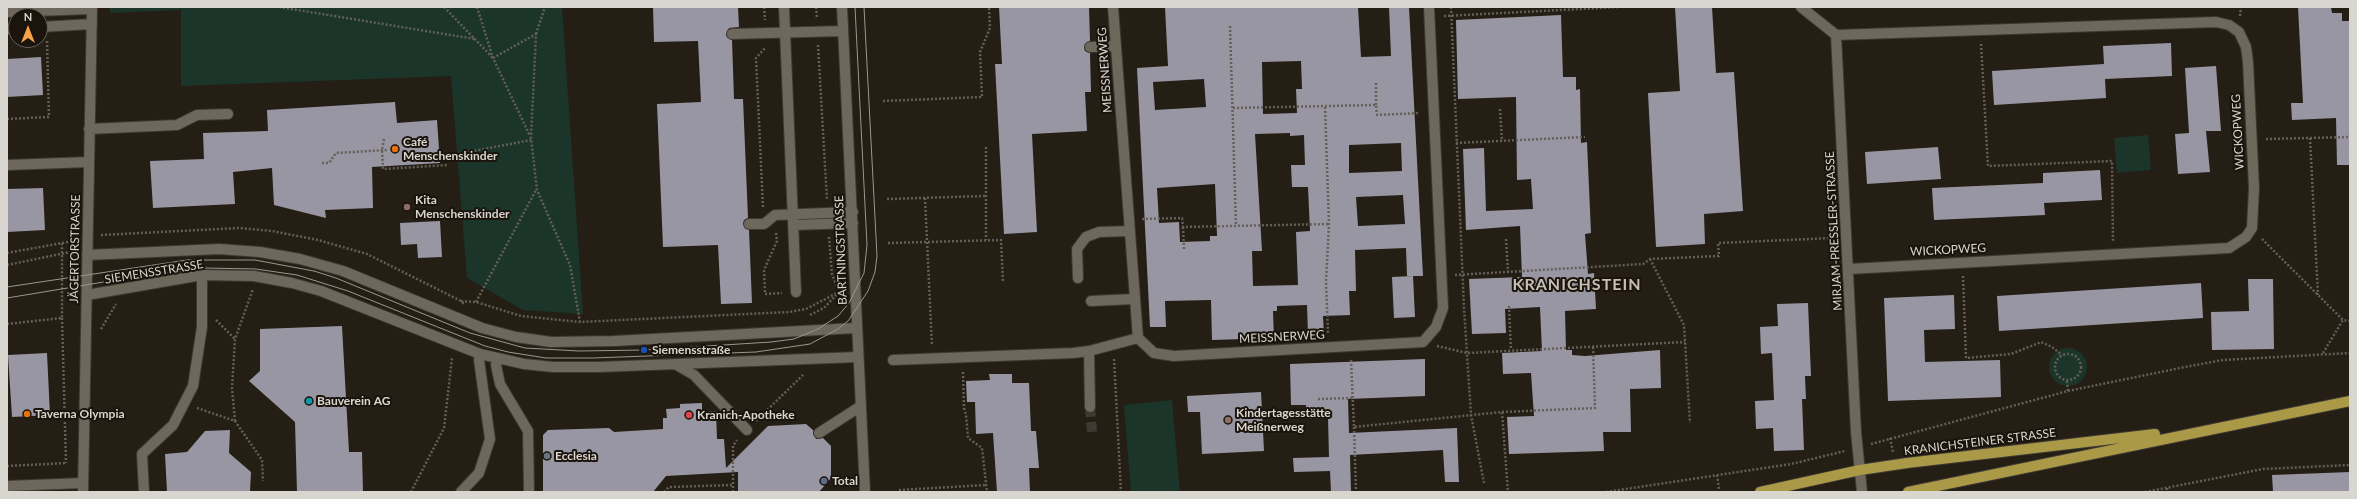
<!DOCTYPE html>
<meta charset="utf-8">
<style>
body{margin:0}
#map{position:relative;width:2357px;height:499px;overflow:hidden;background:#241e15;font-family:Lato,sans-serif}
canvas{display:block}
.frame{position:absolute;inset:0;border:8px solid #d9d5cf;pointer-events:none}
.north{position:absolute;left:8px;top:8px;width:40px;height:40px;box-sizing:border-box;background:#1a140c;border:1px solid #66615a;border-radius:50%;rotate:0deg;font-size:11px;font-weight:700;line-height:16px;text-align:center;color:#d9d5cf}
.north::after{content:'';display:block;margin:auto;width:14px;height:18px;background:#f6a247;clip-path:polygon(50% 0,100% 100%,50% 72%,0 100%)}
</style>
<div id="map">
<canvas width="2357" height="499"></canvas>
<div class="frame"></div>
<div class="north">N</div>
</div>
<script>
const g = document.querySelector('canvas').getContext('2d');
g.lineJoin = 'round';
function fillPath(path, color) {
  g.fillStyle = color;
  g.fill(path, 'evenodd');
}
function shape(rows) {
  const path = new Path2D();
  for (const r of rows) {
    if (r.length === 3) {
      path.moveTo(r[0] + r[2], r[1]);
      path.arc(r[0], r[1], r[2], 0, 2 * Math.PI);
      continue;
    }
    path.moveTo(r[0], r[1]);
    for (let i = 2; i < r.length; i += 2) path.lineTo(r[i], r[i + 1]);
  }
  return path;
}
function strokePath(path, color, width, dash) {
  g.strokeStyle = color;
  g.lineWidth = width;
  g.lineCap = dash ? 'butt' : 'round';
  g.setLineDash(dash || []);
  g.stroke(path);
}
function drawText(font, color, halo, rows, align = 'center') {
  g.font = font + ' Lato,sans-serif';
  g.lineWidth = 4;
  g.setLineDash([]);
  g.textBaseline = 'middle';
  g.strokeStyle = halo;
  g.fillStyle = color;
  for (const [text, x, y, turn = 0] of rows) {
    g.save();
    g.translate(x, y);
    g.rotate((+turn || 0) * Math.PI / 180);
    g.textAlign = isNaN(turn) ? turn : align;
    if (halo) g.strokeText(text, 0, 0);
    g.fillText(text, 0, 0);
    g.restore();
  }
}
const green = shape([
 [110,7,562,7,583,314,523,310,467,278,451,76,181,86,181,10,110,13],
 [2148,135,2151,170,2117,173,2114,138],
 [2068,367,19],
 [1172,400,1180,492,1131,492,1124,405]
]);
const building = shape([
 [653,7,738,7,739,27,729,28,726,35,732,40,734,99,743,99,748,218,744,220,743,224,749,230,752,303,721,304,718,245,663,247,657,104,701,102,698,41,654,42],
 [999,7,1089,7,1090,41,1084,47,1085,51,1090,53,1091,92,1085,92,1087,131,1032,134,1037,232,1004,234,995,64,1002,64],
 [1165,7,1358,7,1361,57,1391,56,1389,7,1409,7,1423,276,1407,276,1406,248,1355,250,1356,291,1349,291,1350,315,1323,316,1324,335,1308,335,1307,305,1277,306,1277,311,1273,311,1274,338,1212,340,1211,300,1165,301,1166,327,1150,327,1137,68,1168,66],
 [1301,61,1302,89,1296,89,1297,113,1263,114,1262,62],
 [1204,79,1206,107,1155,110,1153,82],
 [1290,133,1290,136,1304,135,1305,165,1291,165,1292,187,1308,187,1310,231,1296,232,1298,285,1253,286,1252,251,1262,251,1255,134],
 [1401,143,1402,171,1349,173,1349,145],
 [1215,184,1217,236,1210,236,1210,241,1180,242,1179,222,1159,223,1157,188],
 [1403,195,1405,224,1358,226,1356,197],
 [1675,7,1712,7,1716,73,1734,72,1743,211,1704,214,1705,244,1656,247,1648,93,1680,91],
 [2298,7,2331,7,2332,13,2342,13,2342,21,2350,21,2350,165,2337,165,2336,118,2292,120,2291,103,2303,103],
 [1561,15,1563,77,1576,77,1576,90,1580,89,1581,143,1587,142,1591,233,1585,234,1588,274,1594,273,1596,309,1565,311,1566,350,1572,350,1572,355,1585,356,1660,350,1661,388,1630,389,1631,432,1603,432,1604,451,1509,454,1507,417,1534,416,1531,373,1503,374,1502,353,1542,351,1540,307,1505,309,1506,333,1472,334,1469,279,1522,277,1520,226,1466,230,1463,149,1484,148,1486,211,1533,209,1531,179,1517,180,1516,97,1458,99,1456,20],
 [2171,43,2172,76,2105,79,2106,98,1994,105,1992,71,2104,64,2103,46],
 [41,57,43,95,7,97,7,59],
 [2216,66,2221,131,2206,131,2210,172,2178,174,2175,134,2189,133,2185,68],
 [395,102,397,123,437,120,440,163,372,167,373,208,325,210,326,218,274,205,272,168,233,172,235,204,153,208,150,161,204,159,203,133,268,131,267,110],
 [1938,147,1941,179,1867,184,1865,152],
 [2100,170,2102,200,2044,203,2045,215,1934,220,1932,188,2043,183,2043,173],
 [43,188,45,230,7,232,7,189],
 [440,221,442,257,418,258,417,244,401,245,400,223],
 [1413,276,1415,317,1394,318,1392,277],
 [2248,279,2273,279,2274,349,2212,350,2211,312,2249,311],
 [2201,283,2203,318,1999,331,1997,296],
 [1954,295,1955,329,1924,330,1925,362,2000,360,2001,397,1888,401,1884,298],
 [1808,303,1811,376,1805,376,1806,399,1802,399,1804,450,1774,451,1773,428,1756,429,1755,401,1774,400,1772,353,1761,354,1760,327,1778,326,1777,304],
 [342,326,349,452,362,452,363,492,297,492,295,422,249,381,260,371,260,329],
 [47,353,50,415,12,417,8,355],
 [1425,359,1425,396,1348,399,1349,433,1457,428,1459,482,1445,482,1443,450,1350,455,1351,492,1331,492,1330,471,1294,472,1293,458,1329,457,1328,418,1307,419,1306,405,1291,405,1290,364],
 [989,374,1012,374,1012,383,1029,383,1031,431,1036,431,1039,468,1029,468,1030,492,997,492,993,433,976,434,975,402,967,402,966,381,990,380],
 [1261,392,1264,451,1202,454,1200,412,1188,412,1187,396],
 [702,403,702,411,716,411,717,439,724,439,726,468,768,426,806,424,813,430,816,439,823,438,831,446,831,478,819,492,738,492,738,472,666,476,653,492,543,492,543,435,548,430,609,428,614,432,663,429,663,418,667,418,666,409,680,408,680,404],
 [230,430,229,453,251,472,250,492,167,492,165,454,187,452,205,431],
 [2350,472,2350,492,2273,492,2272,475]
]);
const minorTunnel = shape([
 [1090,407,1092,432]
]);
const path = shape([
 [279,7,475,39],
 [444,7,492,57],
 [477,7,493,58,530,136],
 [764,7,765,20],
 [816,7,817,18],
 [1451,7,1464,308,1471,415,1484,483],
 [1444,16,1619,7],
 [2240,16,2241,7],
 [1230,26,1236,226],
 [536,34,545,7],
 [1981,44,1988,166,2112,161,2113,241],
 [818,45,827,200],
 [493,58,536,34,531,138,537,190,570,265,580,322],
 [1376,83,1376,105],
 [883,101,982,97,980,52,990,28,989,7],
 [1325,107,1329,224,1326,281,1328,334],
 [1233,108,1376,105,1377,115,1420,113],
 [1500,109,1502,141],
 [7,119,49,117,47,41],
 [2310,138,2318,295],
 [384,139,382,150,383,169,447,165],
 [2266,139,2350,137],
 [1456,143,1585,137],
 [986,147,986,240],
 [447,156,531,140],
 [322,163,329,163,336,153,387,150],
 [925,198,932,346],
 [887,199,985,196],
 [763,207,756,58,766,47],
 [1142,219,1182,218,1183,227,1329,224],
 [1183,227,1184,249],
 [776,233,777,241,764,270,765,294,782,293],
 [101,235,239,228,272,231,318,240,367,254,461,301,465,305],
 [829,237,832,274,839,292],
 [1506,239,1508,272],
 [2262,239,2343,320,2350,321],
 [888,243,1001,240,1003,282],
 [7,253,73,241],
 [1650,259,1684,325,1690,423],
 [7,265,75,251],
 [1455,275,1643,264,1650,259,1719,256,1718,243,1833,238],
 [1963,276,1966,358,2011,354,2041,342,2052,347,2062,355],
 [461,301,476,302,521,316,580,322,789,312,806,309,837,293],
 [476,302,536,190],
 [1509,306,1511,350],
 [810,315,824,308,839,292],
 [62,318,66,463],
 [216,320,235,339],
 [7,324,62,318,62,243],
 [101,329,116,304],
 [1437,346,1467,353,1685,342],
 [2323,353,2343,320],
 [2068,367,13],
 [1114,359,1121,492],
 [1351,360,1354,427,1502,412,1508,492],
 [963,372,964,408,966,415,968,438,982,448,987,492],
 [2067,381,2068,391],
 [1318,399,1353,398],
 [197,408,235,421,262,460,263,481],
 [1502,412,1595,408,1593,346],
 [235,421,232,388,235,339,253,289],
 [756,421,804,374],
 [1354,427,1356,492],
 [1890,438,1893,452],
 [1871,444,2068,391,2185,367,2223,360,2350,353],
 [7,466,67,463],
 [1717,475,1719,489],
 [2167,488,2167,492],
 [899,490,986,485],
 [411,492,444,428,452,358],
 [664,492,669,487,733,485],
 [733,492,733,446,737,440],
 [1606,492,1791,464,1845,451],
 [2145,492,2263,469,2350,465]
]);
const minor = shape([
 [784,7,796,292],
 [842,7,865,492],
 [1113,7,1138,338,1154,353,1174,356,1423,342,1436,327,1443,308,1429,7],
 [1801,7,1836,35,1856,432,1862,492],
 [7,12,92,9],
 [40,27,92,24],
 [7,29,16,28],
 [732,34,843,31],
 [1836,35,2216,22,2229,25,2239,32,2246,47,2248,62,2254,188,2252,228,2246,237,2229,248,1849,269],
 [1090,47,1116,46],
 [89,129,177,125,197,115,228,114],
 [7,165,89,162],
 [749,224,764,224,775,215,853,212],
 [793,225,853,223],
 [87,255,219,249,260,252,300,259,343,271,482,328,516,337,551,342,614,341,856,328],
 [1078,278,1077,249,1086,237,1099,232,1130,231],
 [87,295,202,275,254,276,292,283,321,291,480,354,524,364,553,367,599,367,858,357],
 [1091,301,1134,299],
 [1089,351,1090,407],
 [497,359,496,365,500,384,528,431,529,492],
 [893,360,1073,353,1089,351,1138,338],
 [675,364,694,375,747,430],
 [819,433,861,406],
 [7,486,83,483],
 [83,492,92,7],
 [144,492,142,454,173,425,193,386,202,327,202,275],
 [461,492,479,473,490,439,479,360,480,354]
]);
const major = shape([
 [1760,492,1860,470,1907,463,2155,434],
 [1908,492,2350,401]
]);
const tram = shape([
 [7,287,187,260,255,260,314,271,336,278,470,333,525,348,579,351,644,350,771,342,794,339,818,329,838,316,849,303,864,273,867,245,855,7],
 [7,298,146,275,205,268,256,269,297,275,348,291,485,346,508,352,546,358,593,358,756,352,810,344,838,329,848,321,868,291,875,272,877,256,864,7]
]);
const markers = [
 [395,149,4,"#e8710a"],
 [407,207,4,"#8d6e63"],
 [644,350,4,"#1a4fb4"],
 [309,401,4,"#0f9aa8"],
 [27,414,4,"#e8710a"],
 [689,415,4,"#e0444e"],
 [1228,420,4,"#8d6e63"],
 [547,456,4,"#6b7280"],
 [824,481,4,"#5c6f8a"]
];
const streetNames = [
 ["MEISSNERWEG",1105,70,-94],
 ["WICKOPWEG",2238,132,-93],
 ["MIRJAM-PRESSLER-STRASSE",1834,231,-93],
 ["JÄGERTORSTRASSE",75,249,-89],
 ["BARTNINGSTRASSE",841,250,-92],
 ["WICKOPWEG",1948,250,-3],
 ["SIEMENSSTRASSE",154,272,-9],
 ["MEISSNERWEG",1282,337,-3],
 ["KRANICHSTEINER STRASSE",1980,442,-7]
];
const poiNames = [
 ["Café",403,142],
 ["Menschenskinder",403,156],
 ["Kita",415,200],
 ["Menschenskinder",415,214],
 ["Siemensstraße",652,350],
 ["Bauverein AG",317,401],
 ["Kindertagesstätte",1236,413],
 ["Meißnerweg",1236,427],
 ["Taverna Olympia",35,414],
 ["Kranich-Apotheke",697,415],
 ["Ecclesia",555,456],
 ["Total",832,481]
];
const districtNames = [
 ["KRANICHSTEIN",1577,285]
];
fillPath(green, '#1b352a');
fillPath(building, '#9996a3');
strokePath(minorTunnel, '#3f3931', 10, [10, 5]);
strokePath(minor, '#3e3933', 12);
strokePath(major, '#3e3933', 12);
strokePath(path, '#655f57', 2.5, [2, 2]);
strokePath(minor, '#6e675c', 10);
strokePath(major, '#aa9946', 10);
strokePath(tram, '#9c9790', 1);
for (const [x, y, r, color] of markers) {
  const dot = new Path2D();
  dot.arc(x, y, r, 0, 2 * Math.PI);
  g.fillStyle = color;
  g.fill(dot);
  strokePath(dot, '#1a140c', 1.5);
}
drawText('12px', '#d9d5cf', '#1a140c', streetNames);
drawText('bold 12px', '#d9d5cf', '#1a140c', poiNames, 'left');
g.letterSpacing = '1px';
drawText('bold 16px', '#c7bfb3', '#1a140c', districtNames);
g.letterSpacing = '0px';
</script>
